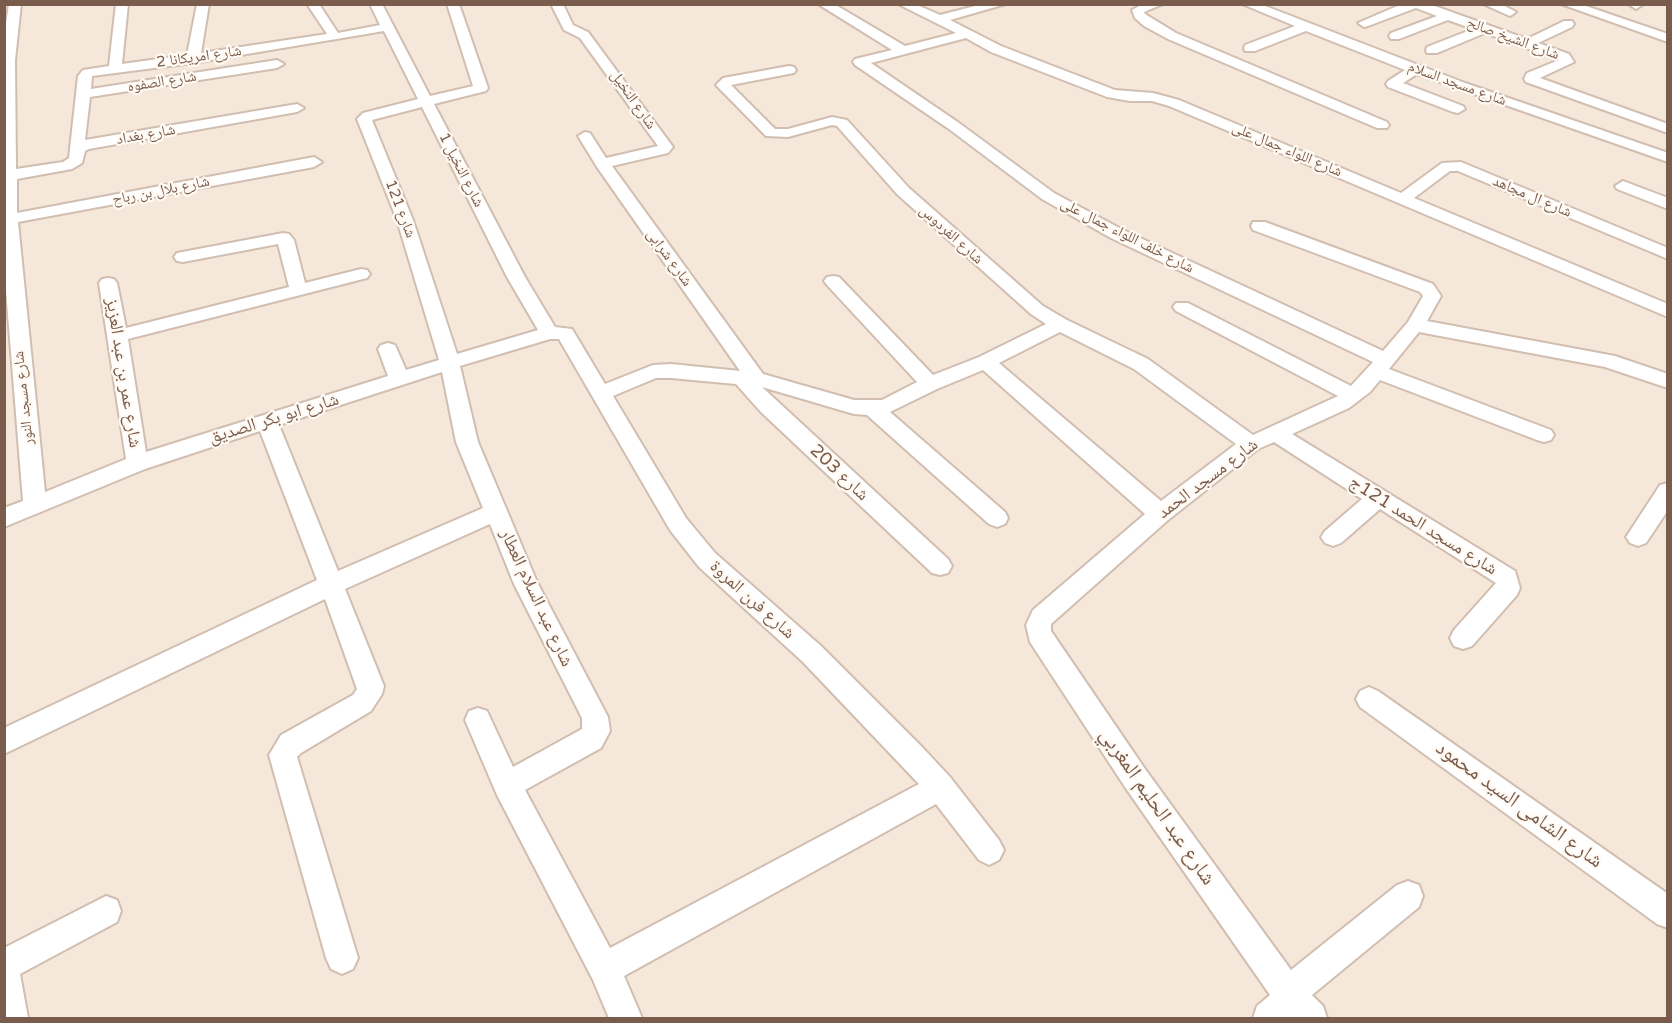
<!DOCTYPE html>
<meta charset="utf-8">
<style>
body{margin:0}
#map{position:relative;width:1672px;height:1023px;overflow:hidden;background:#fdf6ec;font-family:"Varela Round",sans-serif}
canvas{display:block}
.frame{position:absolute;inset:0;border:6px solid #7a5c4d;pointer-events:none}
</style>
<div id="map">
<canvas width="1672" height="1023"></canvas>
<div class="frame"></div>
</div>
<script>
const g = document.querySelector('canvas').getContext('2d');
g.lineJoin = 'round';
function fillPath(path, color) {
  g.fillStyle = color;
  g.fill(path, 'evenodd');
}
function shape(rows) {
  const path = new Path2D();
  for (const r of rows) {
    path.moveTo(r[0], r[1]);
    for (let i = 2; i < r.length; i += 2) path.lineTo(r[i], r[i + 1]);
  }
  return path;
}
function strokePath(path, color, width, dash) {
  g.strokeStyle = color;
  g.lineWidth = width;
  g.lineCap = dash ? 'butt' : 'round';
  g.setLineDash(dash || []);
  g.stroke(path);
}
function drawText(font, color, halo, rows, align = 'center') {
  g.font = font + ' "Varela Round","Noto Naskh Arabic",sans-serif';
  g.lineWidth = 4.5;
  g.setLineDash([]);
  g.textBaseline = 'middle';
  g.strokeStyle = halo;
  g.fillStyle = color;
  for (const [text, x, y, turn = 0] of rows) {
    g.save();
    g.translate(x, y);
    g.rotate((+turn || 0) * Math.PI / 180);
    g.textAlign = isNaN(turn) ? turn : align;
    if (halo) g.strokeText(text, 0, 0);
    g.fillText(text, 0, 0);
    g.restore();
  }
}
const residential = shape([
 [5,5,1667,5,1667,1018,5,1018]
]);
const minor = shape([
 [9,4,21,4,15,60,16,169,63,162,69,158,78,76,83,70,109,66,116,4,128,4,122,64,187,55,197,4,209,4,201,53,327,34,307,4,319,4,338,33,380,25,370,4,382,4,430,96,473,86,447,4,459,4,488,88,486,91,434,104,525,277,555,327,572,329,605,384,653,365,671,364,740,371,597,167,578,136,585,132,590,133,606,158,658,146,580,38,564,30,551,4,563,4,573,25,588,32,673,147,668,153,612,166,763,374,854,400,882,400,917,382,827,285,824,281,827,277,833,276,839,277,933,375,979,357,1046,324,1031,314,897,194,837,126,832,125,788,137,766,136,716,85,723,78,789,66,794,67,796,70,794,73,731,85,775,129,788,129,832,117,847,120,909,188,1043,306,1067,320,1148,359,1253,435,1338,396,1176,311,1173,307,1176,303,1188,303,1351,386,1373,362,1111,238,1042,199,949,129,855,65,853,62,855,59,892,50,818,4,834,4,905,46,956,33,898,4,915,4,940,15,983,4,1006,4,950,20,1001,46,1115,90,1153,93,1179,100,1401,193,1442,163,1461,162,1668,248,1668,259,1458,171,1450,171,1414,198,1668,304,1668,317,1169,106,1152,101,1130,101,1107,97,991,52,966,38,871,63,959,123,1054,193,1123,230,1383,351,1408,322,1423,296,1420,292,1253,230,1251,226,1253,222,1265,222,1433,284,1441,296,1427,321,1615,356,1668,374,1668,388,1605,367,1419,332,1389,369,1551,430,1554,435,1551,440,1544,442,1537,440,1380,380,1370,392,1349,408,1292,434,1515,571,1520,588,1517,595,1472,646,1463,649,1454,646,1450,638,1454,630,1496,583,1380,509,1341,543,1333,546,1325,543,1321,537,1325,531,1362,499,1274,442,1258,449,1168,520,1051,624,1051,631,1145,769,1291,970,1397,885,1408,881,1419,885,1423,896,1419,907,1312,995,1323,1006,1327,1018,1253,1018,1257,1006,1270,995,1125,787,1030,642,1026,625,1033,610,1145,514,983,370,937,389,890,412,1005,512,1008,518,1005,524,997,527,989,524,867,415,854,414,762,387,948,559,952,566,948,573,940,575,932,573,761,412,736,384,671,378,656,378,613,396,686,518,715,553,821,646,922,747,950,777,999,840,1004,850,999,860,989,865,979,860,936,804,624,976,642,1018,609,1018,593,980,497,795,465,720,469,711,478,708,487,711,513,767,582,729,582,718,514,584,490,524,345,589,384,686,382,694,371,711,301,753,297,757,358,958,353,969,342,974,331,969,326,958,269,755,281,735,353,695,357,689,325,599,4,754,4,728,317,580,260,431,145,469,4,527,4,508,23,501,4,265,4,37,9,4],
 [384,31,418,99,363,113,357,119,397,220,439,360,406,370,395,345,388,343,381,345,378,349,388,376,146,452,128,339,367,278,370,274,367,270,361,269,305,283,294,240,289,234,283,233,177,253,174,257,177,261,183,262,278,244,289,287,126,328,117,283,114,279,108,278,102,279,99,283,126,459,45,492,18,222,314,167,322,162,314,157,17,213,17,179,72,169,82,163,85,151,89,149,297,112,304,108,297,104,85,140,90,97,277,68,284,64,277,60,91,89,92,76,193,63,384,31],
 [422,107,507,277,538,330,457,354,413,220,372,120,422,107],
 [1060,332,1134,369,1236,444,1161,501,999,363,1060,332],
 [550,339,559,339,670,530,699,567,803,662,919,784,610,948,525,790,601,748,610,731,608,717,537,582,478,442,460,366,550,339],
 [442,372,456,442,483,508,338,571,279,425,442,372],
 [1143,4,1163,4,1144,12,1145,14,1176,33,1387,122,1389,125,1387,128,1377,128,1168,39,1144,26,1135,18,1132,10,1143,4],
 [1242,4,1260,4,1465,83,1668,153,1668,162,1417,74,1403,83,1463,106,1465,109,1458,113,1453,112,1388,87,1386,84,1388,81,1405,70,1306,31,1255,51,1245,51,1244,48,1245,45,1295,26,1242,4],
 [1402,4,1429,4,1527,39,1564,21,1572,21,1574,24,1572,27,1538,43,1569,54,1574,62,1540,78,1668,124,1668,133,1526,82,1524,79,1527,73,1559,60,1485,33,1437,53,1427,53,1426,50,1427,47,1473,29,1448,20,1399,39,1391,39,1389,36,1391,33,1437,16,1416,8,1368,26,1364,27,1358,23,1402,4],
 [1483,4,1501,4,1516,12,1510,16,1483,4],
 [1561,4,1580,4,1668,34,1668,42,1561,4],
 [1628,4,1642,4,1642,5,1636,9,1628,4],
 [1623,181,1668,198,1668,209,1617,189,1615,186,1623,181],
 [1668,483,1668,510,1646,543,1638,546,1630,543,1626,537,1630,531,1660,485,1668,483],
 [1369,687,1378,691,1668,894,1668,928,1657,924,1360,707,1356,699,1360,691,1369,687],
 [106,896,117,900,121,911,117,922,20,974,28,1018,4,1018,4,948,106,896]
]);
const farStreetnames = [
 ["شارع الشيخ صالح",1513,39,20],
 ["شارع امريكانا 2",199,57,-8],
 ["شارع الصفوه",162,82,-9],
 ["شارع مسجد السلام",1457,84,20],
 ["شارع النخيل",633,100,55],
 ["شارع بغداد",146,135,-10],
 ["شارع اللواء جمال على",1287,150,23],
 ["شارع النخيل 1",461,170,63],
 ["شارع بلال بن رباح",161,191,-11],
 ["شارع ال مجاهد",1532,197,23],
 ["شارع 121",400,209,69],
 ["شارع الفردوس",951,235,42],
 ["شارع خلف اللواء جمال على",1127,236,27],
 ["شارع شرابى",669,258,54],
 ["شارع مسجد النور",24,398,-96]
];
const streetNames = [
 ["شارع عمر بن عبد العزيز",123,373,81],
 ["شارع ابو بكر الصديق",274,419,-17],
 ["شارع 203",839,473,43],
 ["شارع مسجد الحمد",1208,479,-37],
 ["شارع مسجد الحمد 121ج",1423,526,32],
 ["شارع عبد السلام العطار",536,598,65],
 ["شارع فرن المروة",752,600,42]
];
const nearStreetnames = [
 ["شارع الشامى السيد محمود",1519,805,36],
 ["شارع عبد الحليم المغربي",1157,807,55]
];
fillPath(residential, '#f5e8da');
strokePath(minor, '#d1beb0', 4);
fillPath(minor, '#fff');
drawText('15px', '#7a5c4d', '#fffaf3', farStreetnames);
drawText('18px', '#7a5c4d', '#fffaf3', streetNames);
drawText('21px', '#7a5c4d', '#fffaf3', nearStreetnames);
</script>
